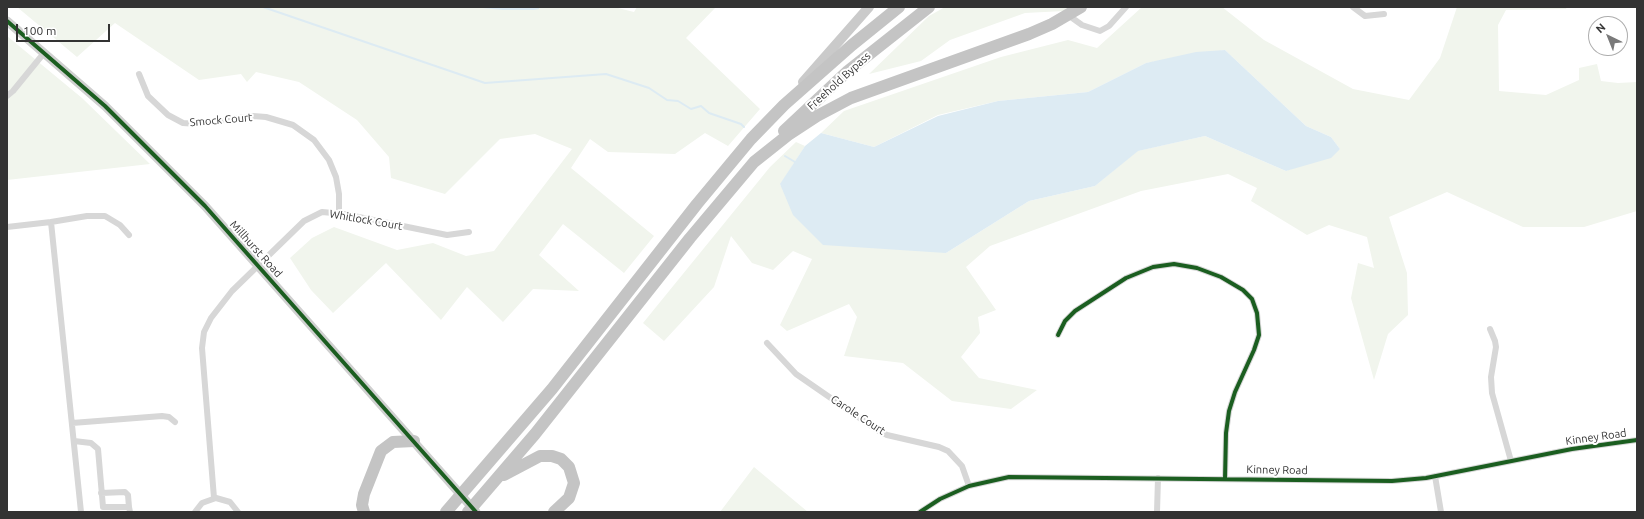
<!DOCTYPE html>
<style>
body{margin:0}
#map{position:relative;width:1644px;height:519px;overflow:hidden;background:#fff;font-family:Ubuntu,sans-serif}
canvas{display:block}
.frame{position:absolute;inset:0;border:8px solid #333;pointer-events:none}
.north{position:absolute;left:1588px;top:16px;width:40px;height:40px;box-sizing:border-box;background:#fff;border:1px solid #adadad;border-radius:50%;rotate:317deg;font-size:11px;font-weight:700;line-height:16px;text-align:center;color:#333}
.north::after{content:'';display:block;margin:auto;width:14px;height:18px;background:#7a7a7a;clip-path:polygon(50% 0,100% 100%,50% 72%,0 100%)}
.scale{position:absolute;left:16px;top:24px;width:94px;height:18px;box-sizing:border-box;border:2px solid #333;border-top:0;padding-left:5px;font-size:12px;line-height:14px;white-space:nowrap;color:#333;-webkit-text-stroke:3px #fff;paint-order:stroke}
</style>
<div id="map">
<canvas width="1644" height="519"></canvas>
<div class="frame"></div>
<div class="north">N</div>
<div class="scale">100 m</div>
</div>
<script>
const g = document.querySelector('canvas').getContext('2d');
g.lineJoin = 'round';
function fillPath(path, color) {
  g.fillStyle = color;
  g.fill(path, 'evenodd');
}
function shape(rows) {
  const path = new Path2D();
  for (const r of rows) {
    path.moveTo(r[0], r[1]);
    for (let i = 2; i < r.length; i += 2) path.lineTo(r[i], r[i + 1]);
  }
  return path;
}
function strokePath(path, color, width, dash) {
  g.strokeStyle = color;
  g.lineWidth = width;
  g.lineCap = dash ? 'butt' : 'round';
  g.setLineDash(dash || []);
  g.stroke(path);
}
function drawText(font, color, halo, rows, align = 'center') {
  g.font = font + ' Ubuntu,sans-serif';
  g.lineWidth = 4;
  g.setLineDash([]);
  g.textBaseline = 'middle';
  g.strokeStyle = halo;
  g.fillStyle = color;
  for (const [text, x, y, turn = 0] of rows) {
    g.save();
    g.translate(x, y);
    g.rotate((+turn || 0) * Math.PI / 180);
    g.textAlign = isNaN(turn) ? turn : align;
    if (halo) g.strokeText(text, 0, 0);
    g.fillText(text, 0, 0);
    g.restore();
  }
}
const green = shape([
 [17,7,614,7,634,12,637,7,716,7,686,38,760,109,728,146,705,133,675,154,608,152,590,139,571,168,654,236,624,273,563,224,539,255,579,291,533,289,503,322,467,287,441,320,386,263,333,313,311,290,290,258,312,238,334,227,397,250,433,243,466,256,494,251,572,149,535,134,500,139,445,194,391,178,389,157,357,120,299,82,256,72,247,82,241,74,199,80,115,23,77,57],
 [945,7,1070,7,1064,11,1025,13,950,40,921,61,869,74,929,16],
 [1142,7,1222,7,1264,40,1353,89,1409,100,1440,58,1457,7,1567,7,1566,9,1506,10,1498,25,1499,91,1546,95,1579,80,1579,68,1597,64,1601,81,1618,83,1637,82,1637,211,1584,227,1523,227,1447,192,1389,217,1407,273,1408,315,1388,334,1374,380,1351,298,1358,263,1374,268,1367,237,1329,225,1307,235,1251,201,1257,188,1228,174,1141,191,990,246,966,267,996,310,978,317,980,333,961,357,979,378,1037,390,1011,409,952,401,903,363,844,356,857,317,849,304,787,331,780,325,812,259,793,251,773,270,752,263,731,236,714,287,664,341,643,323,770,167,796,142,805,146,780,185,946,253,1029,201,1095,186,1137,151,1205,136,1286,171,1340,149,1331,137,1306,126,1225,50,1146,63,1088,92,998,101,938,115,874,147,821,133,844,111,1001,57,1068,40,1097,48],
 [7,36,82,98,150,164,7,180],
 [754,467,808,512,720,512]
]);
const water = shape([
 [473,7,539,7,539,9,534,10,503,10],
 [1225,50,1306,126,1331,137,1340,149,1331,158,1286,171,1205,136,1138,151,1095,186,1029,201,946,253,823,245,793,215,780,184,805,146,821,133,874,147,938,116,998,101,1088,92,1146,63,1196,52]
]);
const stream = shape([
 [263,7,485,83,606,74,649,88,667,100,678,101,691,109,701,106,709,113,741,124,744,127],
 [785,156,795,162]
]);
const street = shape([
 [1353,7,1365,16,1384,14],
 [1068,15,1082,25,1100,31,1109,26,1126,7],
 [139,74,148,96,168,115,183,123,197,124,253,116,266,117,293,125,314,140,329,160,336,177,339,194,339,213],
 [7,96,13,91,44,53],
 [51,222,87,216,105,216,120,225,129,235],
 [7,227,51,222,81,512],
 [1490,329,1495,341,1496,347,1491,377,1492,393,1511,461],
 [1058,335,1065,321,1075,311,1126,278,1153,267,1174,264,1197,268,1221,277,1243,290,1252,299,1257,313,1259,335,1254,350,1235,392,1229,411,1226,433,1225,479],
 [767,343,796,374,877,430,887,435,939,447,948,451,962,466,969,486],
 [72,423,162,416,169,417,175,422],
 [74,441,91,443,98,449,103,507,129,507,130,512],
 [1435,476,1441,512],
 [101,493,125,492,128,495,129,507],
 [214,498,202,348,204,332,211,318,232,291,304,221,322,212,344,214,447,235,469,232],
 [195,512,202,503,216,498,230,502,238,512],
 [920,512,940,499,969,486,1009,477,1392,481,1426,478,1572,449,1637,440],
 [1157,512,1158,478]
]);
const secondary = shape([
 [7,21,105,106,205,206,476,512]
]);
const primary = shape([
 [803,82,869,7]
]);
const highway = shape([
 [784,131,848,71,929,7],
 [504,475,540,456,552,456,561,459,569,467,574,483,569,498,554,512],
 [364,512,362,505,364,494,381,451,393,442,414,441],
 [446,512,552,389,697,204,751,139,784,105,852,45,899,7],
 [468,512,535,434,690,238,754,162,788,135,817,116,851,98,1029,34,1052,24,1081,7]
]);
const cycleway = shape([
 [7,21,105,106,205,206,476,512],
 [1058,335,1065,321,1075,311,1126,278,1153,267,1174,264,1197,268,1221,277,1243,290,1252,299,1257,313,1259,335,1254,350,1235,392,1229,411,1226,433,1225,479],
 [920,512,940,499,969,486,1009,477,1392,481,1426,478,1572,449,1637,440]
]);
const streetNames = [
 ["Freehold Bypass",839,81,-42],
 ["Smock Court",221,120,-5],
 ["Whitlock Court",366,220,10],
 ["Millhurst Road",256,249,48],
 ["Carole Court",858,415,33],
 ["Kinney Road",1596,437,-8],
 ["Kinney Road",1277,470,1]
];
fillPath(green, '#f1f5ed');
fillPath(water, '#ddebf3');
strokePath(stream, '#ddebf3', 2);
strokePath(street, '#d7d7d7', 6);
strokePath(secondary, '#d0d0d0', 9);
strokePath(primary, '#cacaca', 10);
strokePath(highway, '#c4c4c4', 12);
strokePath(cycleway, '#1b5e20', 4);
drawText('11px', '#333', '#fff', streetNames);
</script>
